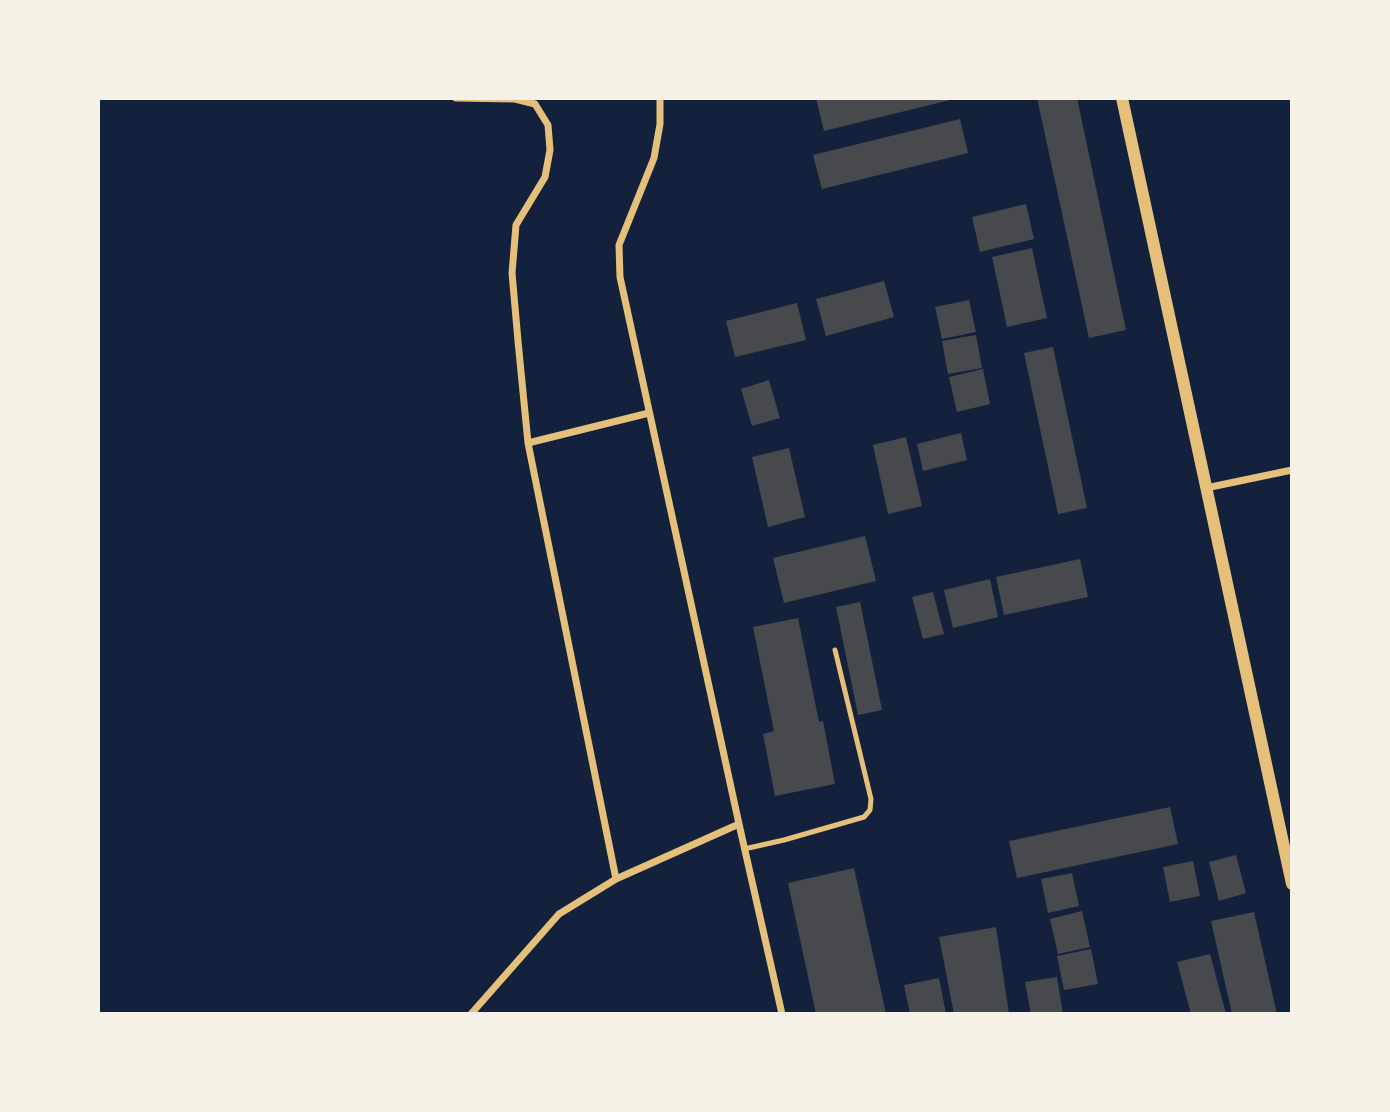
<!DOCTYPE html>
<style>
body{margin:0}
#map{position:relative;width:1390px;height:1112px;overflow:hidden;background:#14213d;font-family:"Open Sans",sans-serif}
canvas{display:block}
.frame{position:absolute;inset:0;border:100px solid #f6f1e7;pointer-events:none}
</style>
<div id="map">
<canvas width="1390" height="1112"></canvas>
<div class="frame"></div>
</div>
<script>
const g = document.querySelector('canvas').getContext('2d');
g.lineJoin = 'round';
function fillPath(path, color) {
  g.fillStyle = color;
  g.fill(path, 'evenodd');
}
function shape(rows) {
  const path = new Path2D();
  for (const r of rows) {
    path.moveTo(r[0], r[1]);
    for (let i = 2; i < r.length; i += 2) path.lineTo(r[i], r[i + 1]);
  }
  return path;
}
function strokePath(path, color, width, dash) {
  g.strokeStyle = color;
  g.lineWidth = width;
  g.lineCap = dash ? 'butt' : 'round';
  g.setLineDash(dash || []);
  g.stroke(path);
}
const building = shape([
 [816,98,954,98,954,99,824,131],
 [1037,98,1077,98,1126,330,1089,338],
 [960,119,968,153,822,189,813,155],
 [1026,204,1034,239,980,252,972,217],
 [1032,248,1047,318,1007,327,992,257],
 [884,281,894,317,826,336,816,299],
 [969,300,976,332,942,339,935,307],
 [797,303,806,340,735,357,726,321],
 [976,335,982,368,948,374,942,341],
 [1053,347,1087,508,1058,514,1024,353],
 [983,369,990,404,957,412,949,377],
 [769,380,780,418,752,426,741,389],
 [961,433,967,460,923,471,917,444],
 [906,437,922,506,888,514,873,445],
 [789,448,805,517,768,527,752,457],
 [865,536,876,581,784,603,773,558],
 [1080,559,1088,597,1004,615,996,577],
 [990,579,998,617,953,628,944,590],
 [933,592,944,634,923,639,912,597],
 [860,602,882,710,858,715,836,607],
 [798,618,819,722,823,721,835,784,775,796,763,734,774,731,753,627],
 [1170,807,1178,844,1017,878,1009,841],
 [1236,855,1246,893,1219,901,1209,862],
 [1193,861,1200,896,1170,902,1163,867],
 [854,868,886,1014,816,1014,788,883],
 [1072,873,1079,906,1048,913,1041,879],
 [1082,911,1090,947,1058,954,1050,919],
 [1254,912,1277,1014,1232,1014,1211,921],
 [996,927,1009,1014,954,1014,939,937],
 [1091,949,1098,984,1064,990,1057,956],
 [1210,954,1226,1014,1191,1014,1177,962],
 [1057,977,1063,1014,1031,1014,1025,982],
 [939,978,946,1014,910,1014,904,985]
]);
const service = shape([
 [744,849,784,840,864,817,870,810,871,799,835,650]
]);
const minor = shape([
 [456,98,515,99,535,104,548,125,550,150,545,177,516,225,512,273,518,341,528,443,616,879],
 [660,98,660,124,654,158,619,245,620,277,739,824,782,1014],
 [528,443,649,413],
 [1206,488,1292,470],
 [471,1014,559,914,616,879,739,824]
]);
const tertiary = shape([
 [1122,98,1292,884]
]);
fillPath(building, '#48494c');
strokePath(service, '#e5c07b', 5);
strokePath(minor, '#e5c07b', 7);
strokePath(tertiary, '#e5c07b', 12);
</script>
